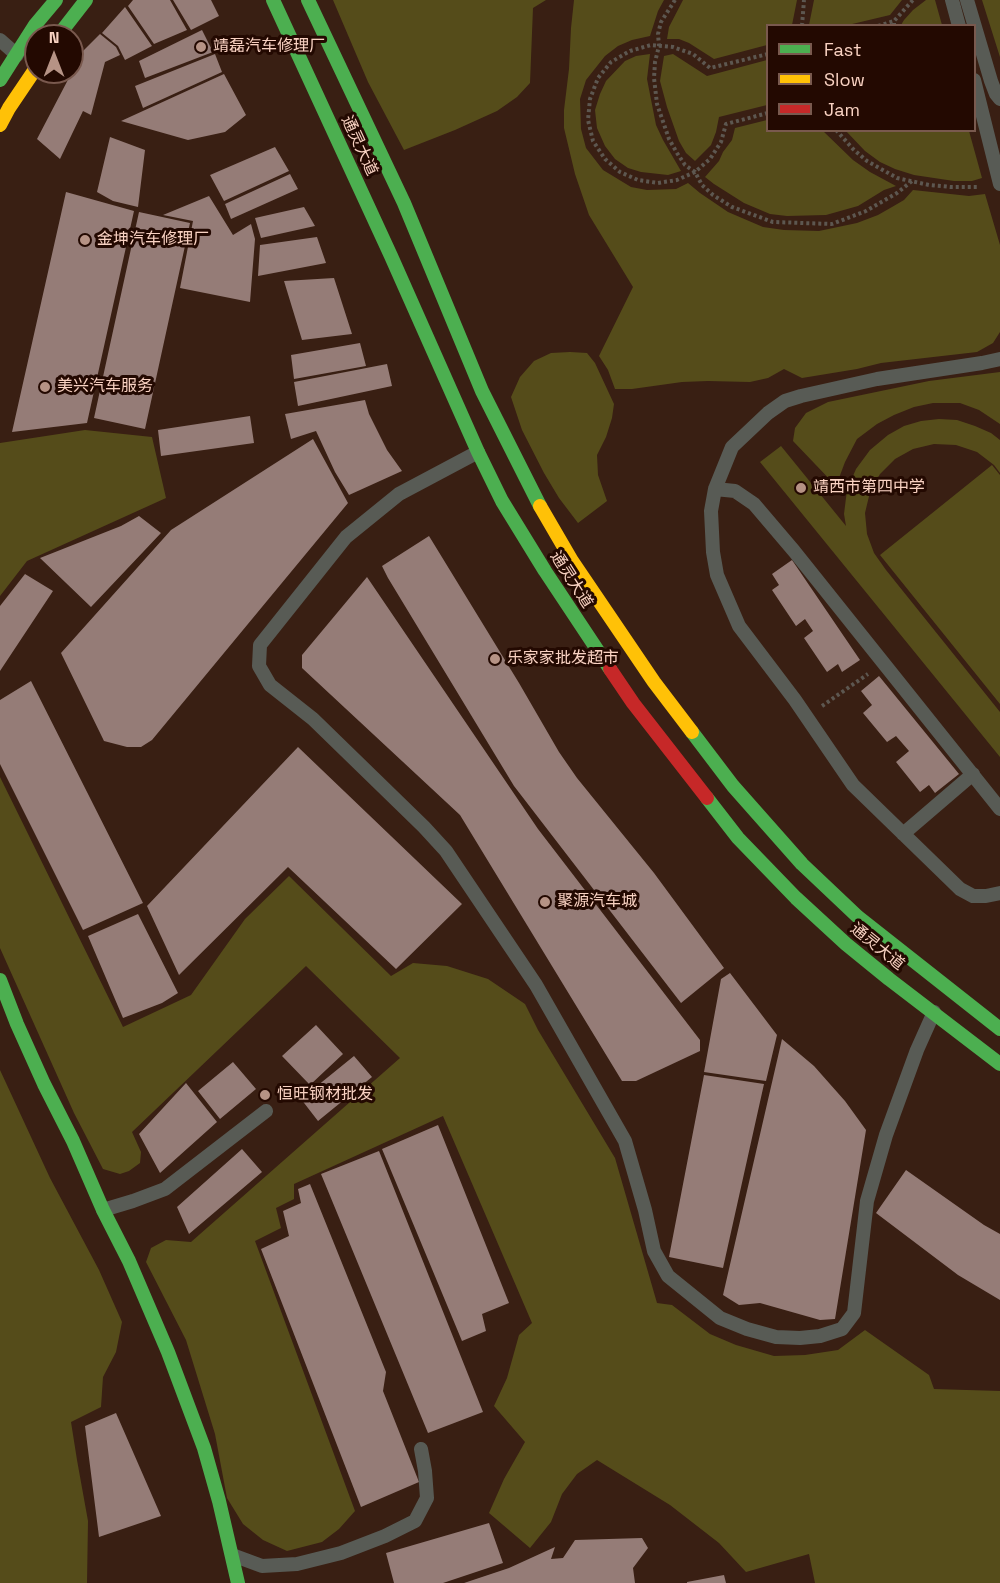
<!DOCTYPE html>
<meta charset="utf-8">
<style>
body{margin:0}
#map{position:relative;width:1000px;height:1583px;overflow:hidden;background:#391f13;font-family:"Space Grotesk",sans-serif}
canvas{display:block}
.legend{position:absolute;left:766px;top:24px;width:210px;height:108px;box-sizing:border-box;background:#230901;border:2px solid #79594e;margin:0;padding:8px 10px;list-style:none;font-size:18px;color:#f9d2c2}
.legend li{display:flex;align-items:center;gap:12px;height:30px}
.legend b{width:30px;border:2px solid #79594e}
.north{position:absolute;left:24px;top:24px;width:60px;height:60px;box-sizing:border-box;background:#230901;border:2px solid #79594e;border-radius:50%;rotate:0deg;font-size:16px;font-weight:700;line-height:24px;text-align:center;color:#f9d2c2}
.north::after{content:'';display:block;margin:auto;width:21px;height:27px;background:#b69385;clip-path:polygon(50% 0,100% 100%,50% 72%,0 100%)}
</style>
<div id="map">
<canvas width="1000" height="1583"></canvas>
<ul class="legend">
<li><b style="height:8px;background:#4caf50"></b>Fast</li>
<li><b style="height:8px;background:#ffc107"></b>Slow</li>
<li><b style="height:8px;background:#c62828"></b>Jam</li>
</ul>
<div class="north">N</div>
</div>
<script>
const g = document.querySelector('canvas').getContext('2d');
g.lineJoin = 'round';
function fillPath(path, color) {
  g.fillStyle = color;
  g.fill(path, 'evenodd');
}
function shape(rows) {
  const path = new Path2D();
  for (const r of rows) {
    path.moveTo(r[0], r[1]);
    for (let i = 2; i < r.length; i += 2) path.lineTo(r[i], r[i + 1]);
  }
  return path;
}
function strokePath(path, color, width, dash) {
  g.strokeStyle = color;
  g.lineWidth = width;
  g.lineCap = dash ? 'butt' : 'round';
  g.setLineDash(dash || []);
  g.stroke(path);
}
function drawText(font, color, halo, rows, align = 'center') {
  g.font = font + ' "Space Grotesk","Noto Sans SC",sans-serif';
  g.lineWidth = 6;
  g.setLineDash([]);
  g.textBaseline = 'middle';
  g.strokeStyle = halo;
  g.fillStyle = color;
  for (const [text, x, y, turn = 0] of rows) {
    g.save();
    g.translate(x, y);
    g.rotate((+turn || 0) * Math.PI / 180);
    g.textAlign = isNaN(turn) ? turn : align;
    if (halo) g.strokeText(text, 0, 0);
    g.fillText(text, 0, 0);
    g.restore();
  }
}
const green = shape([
 [333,0,546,0,533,8,530,83,517,97,497,111,455,130,404,150,368,82],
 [574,0,664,0,658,11,650,36,632,40,618,46,605,56,586,80,580,99,581,129,586,148,603,170,631,187,647,190,676,189,688,183,700,193,728,212,763,227,784,230,819,231,857,223,878,215,892,207,904,200,913,190,969,196,985,194,1000,245,1000,332,993,343,977,352,881,363,857,369,802,378,784,369,768,378,750,382,708,381,682,382,632,389,615,389,608,370,599,356,633,287,589,215,575,174,564,128,564,110,569,69,571,28],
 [683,0,797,0,792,25,768,26,767,45,714,59,689,43,679,39,667,39,669,27],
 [814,0,902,0,890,15,848,25,809,25],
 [926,0,935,0,942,25,901,25,904,20,913,10],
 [982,0,1000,0,1000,57],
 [650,54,647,79,656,125,663,140,681,171,668,175,641,172,628,168,615,159,605,146,597,128,595,110,600,94,606,81,625,61,636,56],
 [673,54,707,76,767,60,767,105,719,117,716,132,711,145,695,161,686,153,679,141,667,107,660,81,664,56],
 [767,120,768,130,823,131,853,160,870,172,896,186,884,190,858,206,826,215,787,216,770,214,744,203,714,184,705,177,719,161,723,152,732,140,735,128],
 [846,131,969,131,982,178,972,181,954,181,914,175,895,169,880,162,865,151],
 [570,352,587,353,595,363,614,404,612,418,606,437,597,455,598,475,607,501,578,523,559,498,544,473,522,430,511,397,520,377,534,361,551,353],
 [1000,372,1000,424,979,410,960,403,933,403,914,407,894,415,877,424,857,439,845,462,836,486,793,441,795,428,806,413,828,402,929,381],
 [939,419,957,420,975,426,991,433,1000,440,1000,473,994,465,977,452,956,445,934,444,913,449,895,459,880,474,870,492,865,513,867,534,874,553,886,570,1000,712,1000,757,760,462,781,446,846,526,844,514,847,490,856,469,870,450,888,435,904,426,921,421],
 [85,430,152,437,166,498,27,561,0,596,0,443],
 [992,465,1000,475,1000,704,880,555],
 [0,777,123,1027,191,995,245,919,289,876,391,976,413,963,447,966,488,979,525,1004,538,1030,615,1158,657,1303,672,1305,710,1334,736,1345,774,1356,805,1355,838,1350,865,1330,929,1375,934,1389,1000,1391,1000,1583,815,1583,809,1554,746,1572,719,1543,670,1505,597,1460,577,1474,562,1494,551,1522,530,1548,489,1513,504,1479,525,1442,494,1406,507,1378,519,1335,532,1323,443,1116,294,1184,294,1199,276,1208,281,1228,255,1241,355,1511,339,1529,322,1542,287,1551,263,1540,243,1524,227,1498,215,1434,186,1340,146,1262,151,1248,166,1240,191,1242,400,1058,306,966,132,1132,141,1152,140,1163,129,1171,120,1174,103,1169,74,1113,0,948],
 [0,1070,50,1178,99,1270,122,1322,116,1352,103,1377,101,1407,71,1422,77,1460,88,1521,87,1583,0,1583]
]);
const building = shape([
 [133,0,170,0,187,30,154,44,128,6],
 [173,0,211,0,219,16,191,30],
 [125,7,152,46,125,60,118,46,102,33],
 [202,30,213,52,145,78,139,61],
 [100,34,116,47,120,55,105,62,91,115,83,111,60,159,37,139,83,51],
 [215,54,222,72,143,108,135,86],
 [224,74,246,115,225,132,188,140,121,121],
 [110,137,145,150,138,207,113,201,97,192],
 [275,147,289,171,224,201,210,175],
 [290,174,298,189,231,219,225,204],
 [66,192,134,211,87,423,12,432],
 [209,196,233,235,251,224,255,239,250,302,180,288,193,221,163,215],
 [304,207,315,226,261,238,255,218],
 [139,212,190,223,145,429,94,418],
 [317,237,326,263,258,276,260,245],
 [334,278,352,334,302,340,284,281],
 [360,343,366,366,294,379,291,355],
 [387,364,392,386,298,406,294,382],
 [365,400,369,414,387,450,402,471,349,495,335,472,316,431,291,439,285,414],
 [250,416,254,443,161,456,158,430],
 [313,439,348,503,152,740,141,747,127,747,104,741,61,653,171,530],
 [139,516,161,533,91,607,40,558,121,526],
 [429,536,519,683,559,752,577,778,654,873,724,968,681,1003,514,786,388,578,382,566],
 [792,560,860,660,842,672,838,664,827,672,804,638,813,631,805,619,796,626,772,590,779,585,772,574],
 [25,574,53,591,0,671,0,606],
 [367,577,538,829,700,1040,700,1051,636,1081,622,1081,460,815,302,668,302,655],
 [879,676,959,774,935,793,929,785,920,792,896,762,909,751,896,736,887,742,863,713,872,705,861,691],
 [31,681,143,903,83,930,0,764,0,700],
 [298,747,462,904,396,969,288,867,179,975,147,906],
 [138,914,178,993,162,1003,123,1018,88,936],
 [730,973,777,1035,766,1081,704,1072,721,979],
 [316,1025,343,1054,310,1085,282,1056],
 [782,1039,814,1066,845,1101,866,1130,835,1319,820,1320,760,1303,739,1305,723,1295],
 [354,1056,372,1077,318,1121,301,1099],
 [233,1062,256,1089,220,1119,198,1091],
 [704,1075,764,1084,723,1268,669,1257],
 [186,1083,217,1122,160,1173,139,1134],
 [438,1125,509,1303,482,1314,486,1331,462,1341,382,1149],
 [242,1149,262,1172,189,1234,177,1207],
 [379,1151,483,1412,428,1433,321,1174],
 [906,1170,984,1225,1000,1234,1000,1300,958,1275,876,1213],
 [310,1184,386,1372,383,1391,419,1482,361,1507,261,1249,289,1236,283,1211,301,1203,298,1189],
 [116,1413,161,1516,99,1537,85,1426],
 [489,1523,503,1563,443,1583,394,1583,386,1553],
 [642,1538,648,1548,633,1568,635,1583,464,1583,509,1568,555,1547,551,1559,563,1558,575,1540],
 [724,1575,726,1583,687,1583,687,1582]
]);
const path = shape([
 [675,0,661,22,658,34,659,46,655,62,654,78,657,104,669,139,677,153,685,165,695,172,702,185,713,195,732,207,773,222,832,224,866,211,897,193,912,181],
 [802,26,804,0],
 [878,26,894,21],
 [894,26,894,21,913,0],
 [768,54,710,68,693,54,673,47,651,45,630,51,611,62,598,78,590,99,588,120,593,141,605,159,620,172,638,180,658,183,677,180,695,172,710,159,721,142,726,124,768,113],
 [836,130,853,149,867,161,897,178,929,185,951,187,979,187],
 [822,706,868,674]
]);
const lane = shape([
 [952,0,959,26],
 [967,0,991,81,996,94,1000,99],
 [0,40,17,55],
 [974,80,1000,184],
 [1000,359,982,363,877,379,801,396,785,401,768,413,732,447,715,489,711,511,713,552,717,575,739,626,795,700,853,785,960,889,973,896,986,896,1000,893],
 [478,452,399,494,346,537,260,645,259,666,270,685,313,719,424,827,446,851,536,985,625,1141,645,1210,654,1251,668,1276,720,1318,747,1329,776,1337,800,1338,820,1336,842,1329,854,1313,867,1201,886,1135,917,1050,934,1012],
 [715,489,735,491,754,504,794,551,1000,809],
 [903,834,973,774],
 [103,1210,133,1201,165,1189,266,1111],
 [235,1556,262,1566,297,1564,341,1553,385,1536,415,1521,427,1498,425,1471,421,1449]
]);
const fast = shape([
 [273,0,391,256,478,452,502,501,545,571,610,669],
 [308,0,404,203,482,391,540,506],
 [58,36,86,0],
 [0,80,35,25,56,0],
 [692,732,733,786,802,864,858,917,1000,1029],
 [707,798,738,838,796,898,846,944,889,979,1000,1064],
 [0,980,17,1024,44,1084,73,1141,103,1210,129,1261,168,1352,204,1448,219,1501,238,1583]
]);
const slow = shape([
 [0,125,9,108,36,68],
 [540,506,572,561,654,682,692,732]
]);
const jam = shape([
 [610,669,633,703,707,798]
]);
const markers = [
 [201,47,6,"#b69385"],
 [85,240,6,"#b69385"],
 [45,387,6,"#b69385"],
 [801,488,6,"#b69385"],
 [495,659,6,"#b69385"],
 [545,902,6,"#b69385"],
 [265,1095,6,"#b69385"]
];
const poiNames = [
 ["靖磊汽车修理厂",213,47],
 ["金坤汽车修理厂",97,240],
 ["美兴汽车服务",57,387],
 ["靖西市第四中学",813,488],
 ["乐家家批发超市",507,659],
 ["聚源汽车城",557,902],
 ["恒旺钢材批发",277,1095]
];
const streetNames = [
 ["通灵大道",359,146,65],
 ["通灵大道",571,580,57],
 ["通灵大道",877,947,39]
];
fillPath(green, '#554c1a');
fillPath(building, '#957c77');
strokePath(path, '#5d5750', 4, [3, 3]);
strokePath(lane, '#585b55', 14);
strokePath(fast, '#4caf50', 14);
strokePath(slow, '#ffc107', 14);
strokePath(jam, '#c62828', 14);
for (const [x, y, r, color] of markers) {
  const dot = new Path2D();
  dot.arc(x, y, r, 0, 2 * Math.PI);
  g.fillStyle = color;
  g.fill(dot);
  strokePath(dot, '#230901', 2);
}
drawText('16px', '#f9d2c2', '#230901', poiNames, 'left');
drawText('16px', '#f9d2c2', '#230901', streetNames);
</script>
